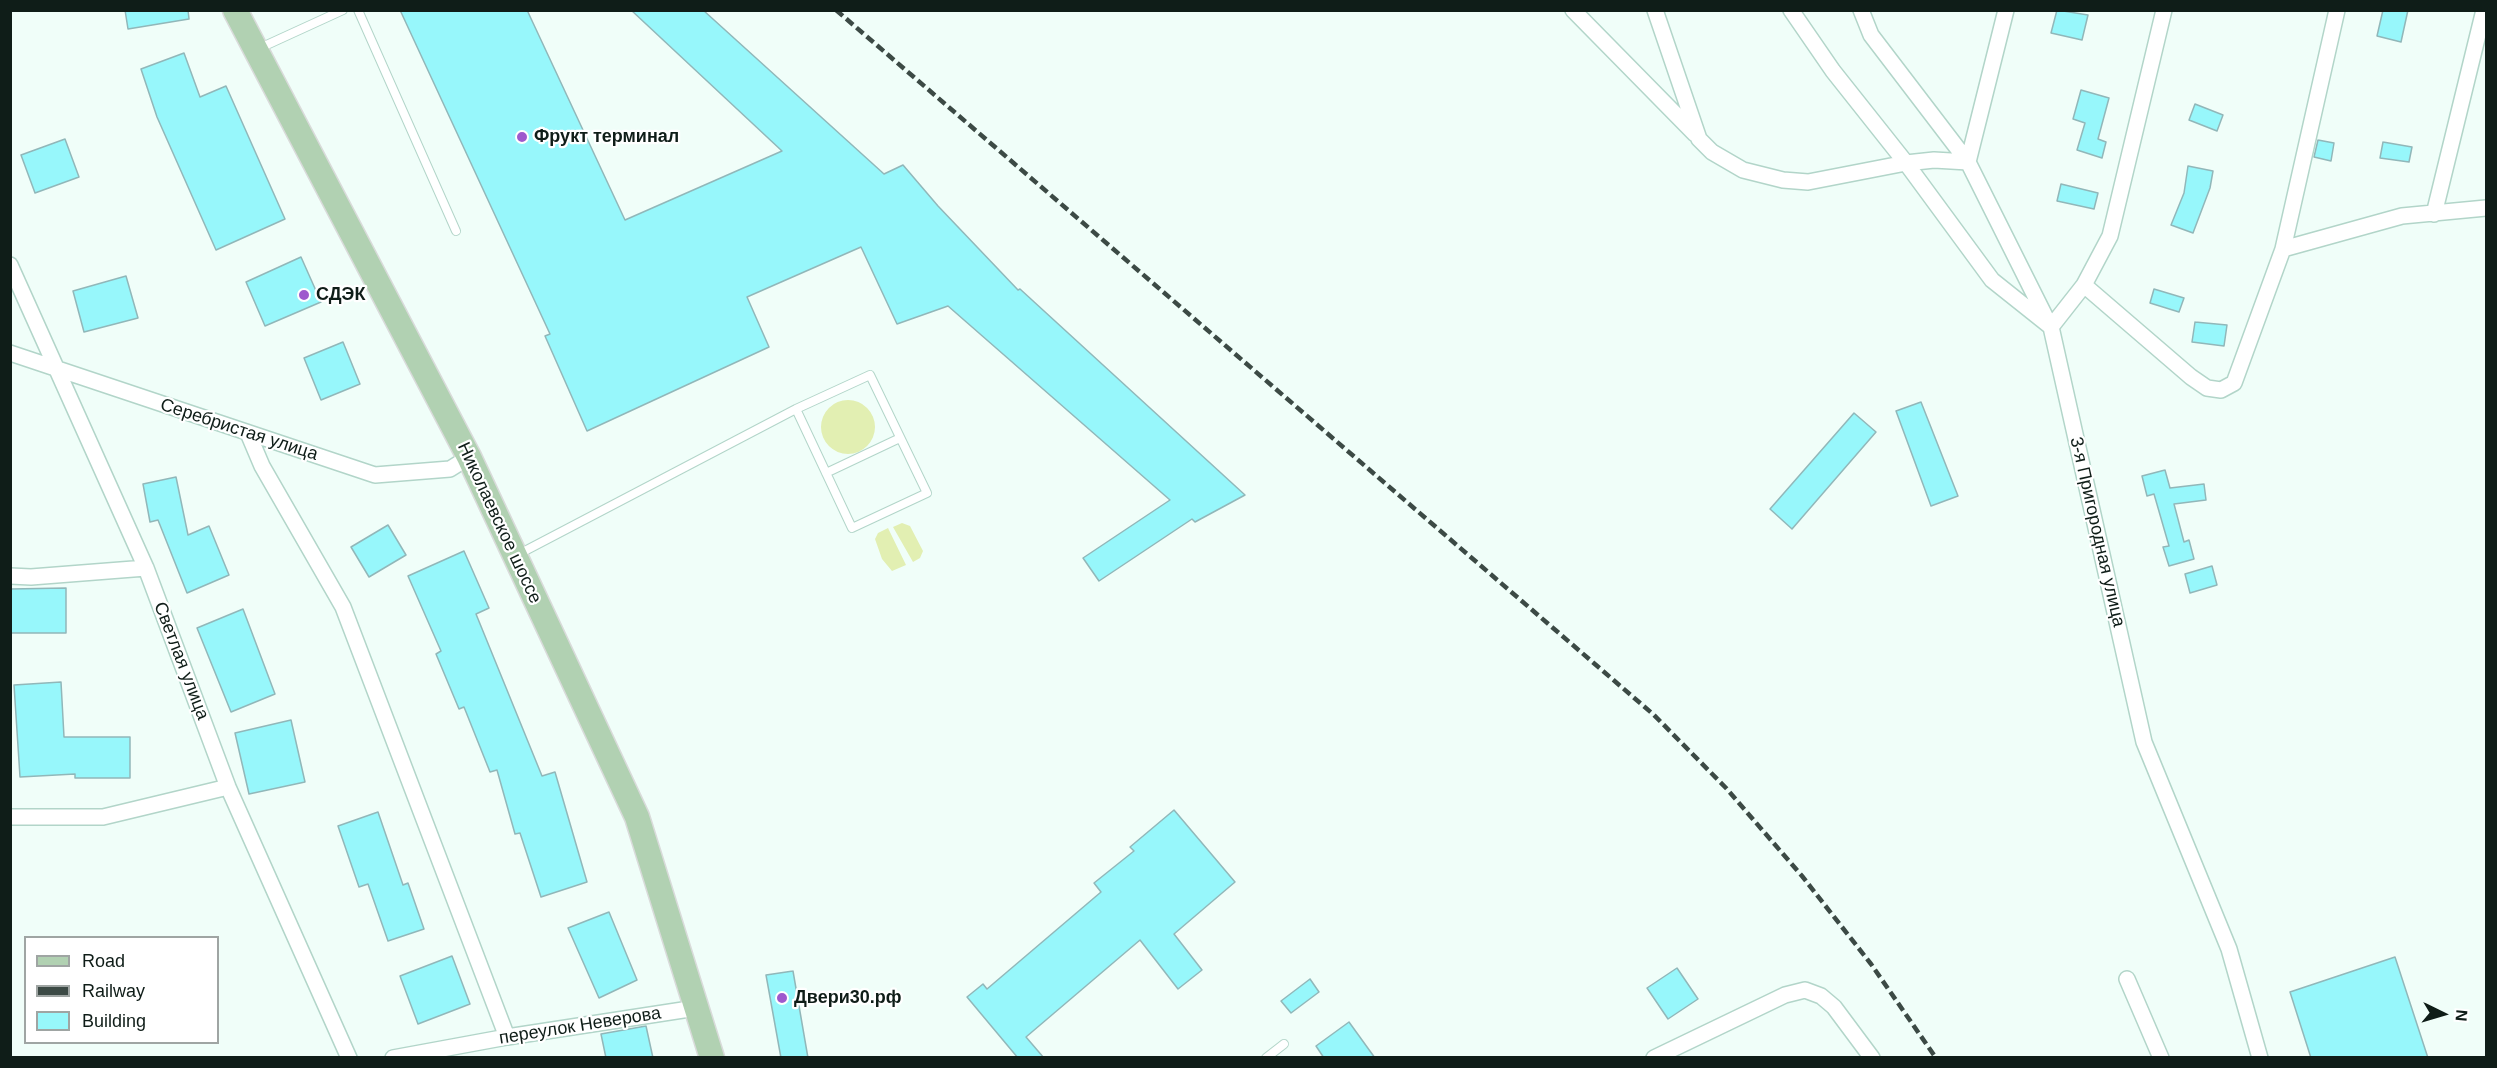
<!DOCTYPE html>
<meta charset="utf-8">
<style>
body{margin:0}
#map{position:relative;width:2497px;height:1068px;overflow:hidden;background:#f0fef9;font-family:Helvetica,sans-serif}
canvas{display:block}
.frame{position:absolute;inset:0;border:12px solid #0f1d18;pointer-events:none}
.legend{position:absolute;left:24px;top:936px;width:195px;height:108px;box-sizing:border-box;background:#fff;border:2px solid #9fa5a3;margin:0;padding:8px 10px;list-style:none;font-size:18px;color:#0f1d18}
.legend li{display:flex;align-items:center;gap:12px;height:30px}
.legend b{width:30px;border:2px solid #9fa5a3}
.north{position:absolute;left:2413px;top:984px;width:60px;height:60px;-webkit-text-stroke:4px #fff;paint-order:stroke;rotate:95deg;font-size:16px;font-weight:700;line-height:24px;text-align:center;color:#0f1d18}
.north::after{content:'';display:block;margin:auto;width:21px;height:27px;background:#0f1d18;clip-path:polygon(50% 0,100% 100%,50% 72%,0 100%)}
</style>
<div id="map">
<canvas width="2497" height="1068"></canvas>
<div class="frame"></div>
<ul class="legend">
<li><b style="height:8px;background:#b1d1b2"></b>Road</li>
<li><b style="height:8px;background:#3c4a45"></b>Railway</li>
<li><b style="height:16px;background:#97f7fb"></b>Building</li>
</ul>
<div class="north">N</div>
</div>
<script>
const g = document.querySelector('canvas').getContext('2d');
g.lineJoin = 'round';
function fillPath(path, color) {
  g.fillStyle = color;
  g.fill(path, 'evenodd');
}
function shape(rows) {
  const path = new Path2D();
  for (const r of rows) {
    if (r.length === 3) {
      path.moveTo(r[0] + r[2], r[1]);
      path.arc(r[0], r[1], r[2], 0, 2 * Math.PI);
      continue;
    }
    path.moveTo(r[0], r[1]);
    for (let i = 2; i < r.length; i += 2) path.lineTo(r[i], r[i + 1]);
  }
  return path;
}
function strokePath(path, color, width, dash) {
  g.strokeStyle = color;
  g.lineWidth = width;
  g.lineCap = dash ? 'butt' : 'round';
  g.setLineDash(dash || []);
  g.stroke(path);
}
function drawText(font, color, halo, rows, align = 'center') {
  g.font = font + ' Helvetica,sans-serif';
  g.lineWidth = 4.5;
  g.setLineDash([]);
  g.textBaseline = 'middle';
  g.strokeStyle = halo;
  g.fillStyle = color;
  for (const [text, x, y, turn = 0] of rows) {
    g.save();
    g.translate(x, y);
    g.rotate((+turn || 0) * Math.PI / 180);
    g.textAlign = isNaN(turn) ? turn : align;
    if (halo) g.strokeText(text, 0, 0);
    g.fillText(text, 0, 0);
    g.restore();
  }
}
const green = shape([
 [848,427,27],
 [902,523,910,526,923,551,920,558,913,562,893,527],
 [888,528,906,565,892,571,882,559,875,539,878,533]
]);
const building = shape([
 [125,10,188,10,189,19,128,29,125,10],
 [400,10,527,10,625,220,782,151,631,10,703,10,884,174,903,165,938,206,1018,290,1020,289,1245,495,1195,522,1192,519,1099,581,1083,558,1170,500,948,306,897,324,861,247,747,297,769,347,587,431,545,336,550,334,400,10],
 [2057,10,2088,15,2082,40,2051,33,2057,10],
 [2383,10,2408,10,2401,42,2377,36,2383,10],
 [184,53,200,97,226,86,285,219,216,250,157,117,141,69,184,53],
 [2081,90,2109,98,2098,139,2106,142,2102,158,2077,150,2085,123,2073,119,2081,90],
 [2195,104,2223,115,2217,131,2189,120,2195,104],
 [65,139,79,177,35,193,21,155,65,139],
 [2318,140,2334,143,2331,161,2314,157,2318,140],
 [2383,142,2412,147,2409,162,2380,158,2383,142],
 [2188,166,2213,171,2210,188,2193,233,2171,225,2184,193,2188,166],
 [2061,184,2098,193,2094,209,2057,201,2061,184],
 [301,257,321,302,265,326,246,282,301,257],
 [126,276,138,318,84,332,73,291,126,276],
 [2154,289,2184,298,2179,312,2150,303,2154,289],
 [2195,322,2227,325,2224,346,2192,342,2195,322],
 [343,342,360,384,321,400,304,358,343,342],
 [1921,402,1958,496,1931,506,1896,411,1921,402],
 [1854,413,1876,432,1792,529,1770,509,1854,413],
 [2165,470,2170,488,2204,484,2206,500,2174,504,2184,542,2189,540,2194,559,2169,566,2163,547,2169,546,2154,494,2147,496,2142,476,2165,470],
 [176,477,188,535,209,526,229,575,187,593,158,520,150,522,143,484,176,477],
 [388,525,406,555,369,577,351,547,388,525],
 [464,551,489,608,476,614,542,776,555,772,587,882,541,897,520,833,515,834,497,770,490,772,464,707,459,709,436,654,441,651,408,576,464,551],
 [2212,566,2217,585,2190,593,2185,574,2212,566],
 [66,588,66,633,10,633,10,589,66,588],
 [243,609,275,694,231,712,197,628,243,609],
 [61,682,64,737,130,737,130,778,75,778,75,774,20,777,14,685,61,682],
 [291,720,305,782,249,794,235,733,291,720],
 [1174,810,1235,882,1174,934,1202,970,1178,989,1140,940,1026,1037,1044,1058,1018,1058,967,997,983,984,987,989,1101,892,1094,883,1134,851,1130,847,1174,810],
 [378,812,403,885,408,883,424,929,388,941,368,884,359,887,338,826,378,812],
 [609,912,637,980,599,998,568,928,609,912],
 [452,956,470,1004,418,1024,400,976,452,956],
 [2395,957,2428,1058,2311,1058,2290,992,2395,957],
 [1677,968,1698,999,1668,1019,1647,988,1677,968],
 [793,971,808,1058,781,1058,766,975,793,971],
 [1310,979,1319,992,1291,1013,1281,1001,1310,979],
 [1349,1022,1375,1058,1324,1058,1316,1046,1349,1022],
 [646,1026,653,1058,606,1058,601,1034,646,1026]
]);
const service = shape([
 [358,10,456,231],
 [260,48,343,10],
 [826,473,900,438],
 [519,554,796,409,870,375,927,493,852,528,796,409],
 [1266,1058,1284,1044]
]);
const minor = shape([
 [1573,10,1695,134],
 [1655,10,1699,139,1712,152,1743,170,1783,180,1808,182,1906,163,1934,160,1968,162,2006,10],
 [1791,10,1833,71,1906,163,1992,280,2051,327],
 [1861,10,1871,35,1968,162,2048,322],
 [2164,10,2110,236,2084,285,2051,327,2144,742,2229,949,2260,1058],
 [2337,10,2283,249,2402,216,2486,208],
 [2434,214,2484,10],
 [10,265,146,568,228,787,349,1058],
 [2084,285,2191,377,2207,388,2221,390,2234,383,2283,249],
 [10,353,375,475,450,469,469,457],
 [248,433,262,466,343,607,507,1037],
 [10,576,31,577,146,568],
 [10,817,103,817,228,787],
 [2127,979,2161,1058],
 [393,1058,507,1037,696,1008],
 [1654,1058,1785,995,1805,990,1821,996,1834,1007,1872,1058]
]);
const primary = shape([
 [235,10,469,457,637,817,712,1058]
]);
const rail = shape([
 [836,10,1654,715,1726,788,1802,876,1871,964,1936,1058]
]);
const markers = [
 [522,137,6,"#9e59cd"],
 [304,295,6,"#9e59cd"],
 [782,998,6,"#9e59cd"]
];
const poiNames = [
 ["Фрукт терминал",534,137],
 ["СДЭК",316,295],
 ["Двери30.рф",794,998]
];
const streetNames = [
 ["Серебристая улица",239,430,18],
 ["Николаевское шоссе",499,523,65],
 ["3-я Пригородная улица",2097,532,77],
 ["Светлая улица",181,661,69],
 ["переулок Неверова",580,1026,-9]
];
fillPath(green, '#e2efb2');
fillPath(building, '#97f7fb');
strokePath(building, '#91b7b9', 1.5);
strokePath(service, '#b2d5c9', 10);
strokePath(minor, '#b2d5c9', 18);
strokePath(primary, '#d9dbda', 27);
strokePath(service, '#fff', 8);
strokePath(minor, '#fff', 15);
strokePath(primary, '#b1d1b2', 24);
strokePath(rail, '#3c4a45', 4.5, [9, 4.5]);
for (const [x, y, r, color] of markers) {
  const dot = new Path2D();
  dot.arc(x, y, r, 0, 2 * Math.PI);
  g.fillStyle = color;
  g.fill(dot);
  strokePath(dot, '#fff', 2);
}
drawText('bold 18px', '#0f1d18', '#fff', poiNames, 'left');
drawText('18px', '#0f1d18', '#fff', streetNames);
</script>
